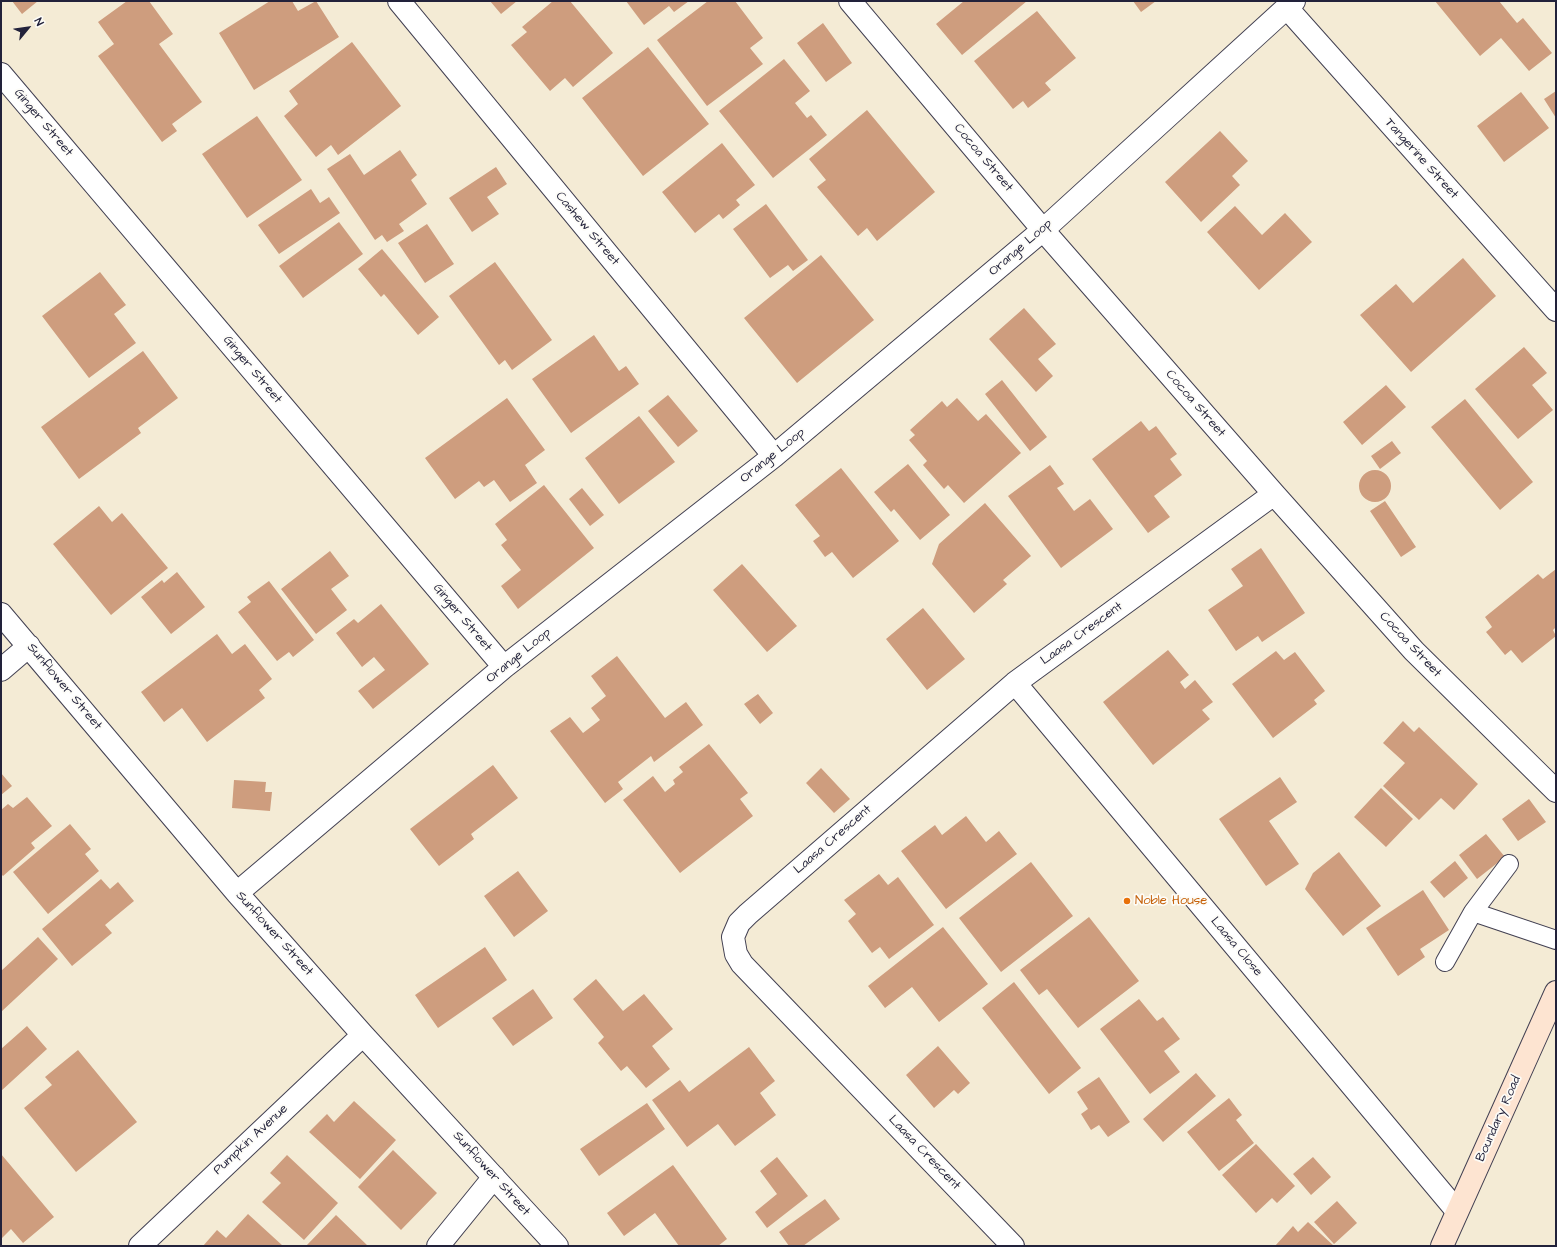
<!DOCTYPE html>
<style>
body{margin:0}
#map{position:relative;width:1557px;height:1247px;overflow:hidden;background:#f4ebd5;font-family:"Architects Daughter",sans-serif}
canvas{display:block}
.frame{position:absolute;inset:0;border:2px solid #22223b;pointer-events:none}
.north{position:absolute;left:8px;top:8px;width:40px;height:40px;-webkit-text-stroke:3px #fdfcf7;paint-order:stroke;rotate:61deg;font-size:11px;font-weight:700;line-height:16px;text-align:center;color:#22223b}
.north::after{content:'';display:block;margin:auto;width:14px;height:18px;background:#22223b;clip-path:polygon(50% 0,100% 100%,50% 72%,0 100%)}
</style>
<div id="map">
<canvas width="1557" height="1247"></canvas>
<div class="frame"></div>
<div class="north">N</div>
</div>
<script>
const g = document.querySelector('canvas').getContext('2d');
g.lineJoin = 'round';
function fillPath(path, color) {
  g.fillStyle = color;
  g.fill(path, 'evenodd');
}
function shape(rows) {
  const path = new Path2D();
  for (const r of rows) {
    if (r.length === 3) {
      path.moveTo(r[0] + r[2], r[1]);
      path.arc(r[0], r[1], r[2], 0, 2 * Math.PI);
      continue;
    }
    path.moveTo(r[0], r[1]);
    for (let i = 2; i < r.length; i += 2) path.lineTo(r[i], r[i + 1]);
  }
  return path;
}
function strokePath(path, color, width, dash) {
  g.strokeStyle = color;
  g.lineWidth = width;
  g.lineCap = dash ? 'butt' : 'round';
  g.setLineDash(dash || []);
  g.stroke(path);
}
function drawText(font, color, halo, rows, align = 'center') {
  g.font = font + ' "Architects Daughter",sans-serif';
  g.lineWidth = 3.5;
  g.setLineDash([]);
  g.textBaseline = 'middle';
  g.strokeStyle = halo;
  g.fillStyle = color;
  for (const [text, x, y, turn = 0] of rows) {
    g.save();
    g.translate(x, y);
    g.rotate((+turn || 0) * Math.PI / 180);
    g.textAlign = isNaN(turn) ? turn : align;
    if (halo) g.strokeText(text, 0, 0);
    g.fillText(text, 0, 0);
    g.restore();
  }
}
const building = shape([
 [12,1,38,1,22,14],
 [127,1,149,1,173,34,159,44,202,102,172,124,177,131,162,142,98,56,114,44,98,22],
 [270,1,292,1,298,11,316,1,339,37,254,90,219,33],
 [490,1,517,1,501,14],
 [553,1,570,1,613,53,573,87,565,78,550,91,511,45,527,32,522,27],
 [626,1,689,1,674,12,669,6,644,25],
 [708,1,735,1,763,38,750,48,763,64,707,106,657,40],
 [964,1,1027,1,962,55,936,24],
 [1133,1,1156,1,1141,12],
 [1435,1,1499,1,1517,23,1523,18,1552,53,1529,71,1501,38,1480,56],
 [1037,11,1076,58,1045,83,1051,90,1028,108,1023,101,1013,109,974,61],
 [823,23,852,63,826,82,797,43],
 [352,42,401,106,338,155,331,145,316,157,284,116,298,104,289,91],
 [648,47,709,124,643,176,582,98],
 [784,59,810,91,795,103,807,118,811,115,827,135,773,178,719,111],
 [1556,91,1556,118,1544,99],
 [1521,92,1549,128,1504,162,1477,126],
 [867,110,935,192,877,241,867,228,858,236,817,187,826,180,809,159],
 [257,116,302,180,247,218,202,154],
 [1220,131,1248,161,1232,176,1240,185,1201,222,1165,182],
 [722,143,755,185,736,200,740,205,723,219,719,214,695,233,662,192],
 [400,150,417,175,411,180,427,204,399,224,404,231,387,242,382,235,375,240,327,169,350,154,364,175],
 [496,167,507,184,487,197,499,214,472,232,449,198],
 [311,189,320,203,329,197,340,213,279,254,258,225],
 [766,204,808,260,793,271,788,265,770,278,733,229],
 [1235,206,1262,235,1285,213,1312,242,1259,290,1207,232],
 [339,222,363,254,303,298,279,266],
 [427,224,454,264,425,283,398,243],
 [382,249,439,317,418,335,384,294,381,297,358,269],
 [821,255,874,320,797,383,744,318],
 [1463,258,1496,296,1411,372,1360,315,1396,284,1413,303],
 [495,262,552,340,512,370,505,360,499,365,449,296],
 [100,272,126,305,114,314,136,343,89,378,42,316],
 [1024,308,1056,344,1038,359,1053,376,1036,392,989,339],
 [594,335,619,371,626,366,639,384,571,433,532,379],
 [1524,347,1547,373,1532,385,1553,410,1518,439,1475,389],
 [143,351,178,398,138,428,141,433,79,479,41,427],
 [1002,380,1047,437,1030,451,985,394],
 [1386,385,1406,407,1362,445,1343,422],
 [668,395,698,431,678,447,648,411],
 [507,398,545,450,525,465,537,483,510,502,494,480,484,487,479,481,455,499,425,458],
 [957,398,978,421,986,414,1021,453,964,503,948,485,944,489,923,465,927,461,909,440,915,435,910,430,942,401,947,407],
 [1465,399,1533,482,1500,510,1431,427],
 [639,416,675,462,619,504,585,458],
 [1141,421,1149,431,1156,426,1177,454,1170,459,1182,475,1154,496,1170,517,1148,533,1092,459],
 [1392,441,1401,453,1380,469,1371,456],
 [908,464,950,515,920,540,894,509,891,512,874,492],
 [1050,465,1064,484,1057,488,1074,511,1090,499,1113,529,1061,568,1008,496],
 [841,468,899,541,853,578,832,552,825,557,813,541,820,536,795,505],
 [1375,486,16],
 [544,485,594,548,518,609,501,586,521,570,501,545,507,540,495,524],
 [582,488,604,515,590,526,569,499],
 [1385,501,1416,547,1401,557,1370,511],
 [985,503,1031,556,1003,580,1007,584,974,613,932,564,939,544],
 [99,506,112,522,122,513,168,568,111,615,53,544],
 [1261,548,1305,613,1262,642,1258,636,1236,651,1208,610,1243,586,1231,569],
 [330,551,349,576,331,589,347,610,316,634,281,589],
 [742,564,797,626,767,652,713,590],
 [1556,569,1556,627,1553,630,1556,636,1522,663,1511,650,1505,655,1486,632,1492,627,1485,617,1538,574,1543,579],
 [177,572,205,607,171,634,141,597,162,580,164,583],
 [269,581,314,640,293,657,289,652,277,661,238,612,251,602,247,597],
 [381,604,429,664,373,709,358,691,385,670,374,657,362,667,336,633,354,619,358,623],
 [923,608,965,659,927,690,886,639],
 [217,634,232,654,245,644,272,679,259,690,265,698,207,742,182,708,164,722,141,692],
 [1168,650,1189,675,1180,682,1185,689,1195,680,1213,702,1202,710,1210,719,1153,765,1103,702],
 [1276,651,1284,660,1295,652,1325,691,1314,700,1317,704,1273,738,1232,684],
 [617,656,665,718,686,702,703,725,654,762,651,756,618,782,623,789,605,803,550,731,570,717,583,733,600,720,591,708,606,696,591,676],
 [758,694,773,713,760,724,744,704],
 [1403,721,1414,732,1419,727,1478,784,1454,810,1441,798,1419,820,1383,786,1405,763,1383,743],
 [709,744,748,793,740,799,753,816,680,873,623,800,653,776,665,792,675,784,673,780,683,772,679,767],
 [493,765,518,798,471,834,474,839,439,866,410,829],
 [821,768,850,799,834,813,806,783],
 [1,773,12,786,1,795],
 [1280,777,1297,802,1269,821,1299,864,1266,886,1219,819],
 [234,780,266,782,265,792,272,792,270,811,232,808],
 [1381,788,1413,819,1386,847,1354,817],
 [27,797,52,826,31,843,35,848,3,876,1,874,1,810,8,804,13,808],
 [1529,799,1546,822,1518,841,1502,819],
 [966,816,986,842,999,831,1017,854,946,909,901,851,935,825,942,835],
 [70,824,91,849,85,854,99,871,48,914,13,872],
 [1486,834,1505,857,1477,879,1459,855],
 [1339,852,1381,906,1343,936,1305,889,1313,873],
 [1455,861,1468,878,1444,898,1430,882],
 [1031,862,1073,916,1001,972,959,918],
 [518,871,548,911,514,937,484,896],
 [879,874,888,885,898,877,934,925,889,959,880,947,872,953,848,921,856,914,844,900],
 [101,879,110,889,118,882,134,901,105,925,112,933,72,966,42,929],
 [1423,890,1449,930,1420,949,1425,957,1398,976,1366,928],
 [1089,917,1139,981,1078,1028,1047,989,1039,995,1020,970],
 [943,927,988,984,939,1022,912,987,885,1008,868,986],
 [38,937,58,959,1,1012,1,971],
 [485,947,507,980,438,1028,415,995],
 [596,979,623,1011,644,994,673,1029,652,1046,670,1069,646,1088,627,1066,621,1071,598,1043,604,1037,573,999],
 [1014,982,1081,1068,1049,1094,982,1008],
 [533,989,553,1018,513,1046,492,1018],
 [1139,999,1157,1021,1163,1017,1180,1039,1164,1051,1180,1072,1150,1094,1100,1029],
 [27,1026,47,1049,1,1091,1,1049],
 [938,1046,970,1083,958,1094,954,1090,934,1108,906,1075],
 [749,1047,775,1081,760,1093,776,1115,735,1146,718,1124,687,1147,652,1100,680,1080,689,1092],
 [78,1050,137,1122,76,1172,24,1108,52,1085,45,1077],
 [1196,1073,1216,1096,1163,1142,1143,1119],
 [1099,1077,1130,1122,1108,1137,1099,1125,1091,1130,1081,1114,1088,1109,1077,1092],
 [1229,1098,1242,1115,1236,1120,1254,1143,1219,1171,1187,1132],
 [354,1101,396,1140,360,1179,309,1132,327,1114,334,1122],
 [647,1103,665,1129,599,1176,580,1149],
 [1256,1144,1295,1186,1277,1203,1272,1198,1256,1213,1222,1175],
 [393,1150,437,1193,401,1230,358,1187],
 [1,1154,54,1217,23,1243,11,1229,1,1239],
 [287,1155,338,1203,304,1240,262,1202,281,1183,270,1173],
 [777,1157,808,1196,767,1228,755,1212,777,1194,760,1171],
 [1313,1157,1331,1177,1311,1195,1293,1174],
 [673,1165,727,1239,718,1246,679,1246,655,1213,624,1236,607,1213],
 [825,1199,840,1219,803,1246,789,1246,779,1232],
 [1337,1201,1357,1223,1334,1244,1314,1222],
 [248,1214,283,1246,203,1246,217,1230,226,1238],
 [336,1215,368,1246,306,1246],
 [1308,1222,1334,1246,1275,1246,1293,1226,1298,1232]
]);
const service = shape([
 [1509,864,1473,912,1556,940],
 [1445,962,1473,912]
]);
const minor = shape([
 [399,1,774,456],
 [850,1,1043,230,1274,494,1414,651,1556,791],
 [1287,8,1556,310],
 [1,74,504,667],
 [1,614,237,893,363,1035,557,1246],
 [1,670,29,646],
 [1015,683,1457,1211],
 [237,893,504,667,774,456,1043,230,1294,1],
 [140,1246,363,1035],
 [438,1246,494,1177],
 [1013,1246,742,964,736,954,733,937,739,923,748,914,1015,683,1274,494]
]);
const secondary = shape([
 [1442,1246,1556,992]
]);
const markers = [
 [1127,901,4,"#e8710a"]
];
const streetNames = [
 ["Ginger Street",43,123,50],
 ["Cocoa Street",983,158,50],
 ["Tangerine Street",1421,159,48],
 ["Cashew Street",587,229,50],
 ["Orange Loop",1021,248,-41],
 ["Ginger Street",252,370,50],
 ["Cocoa Street",1195,404,49],
 ["Orange Loop",773,456,-39],
 ["Ginger Street",462,618,50],
 ["Laasa Crescent",1082,634,-36],
 ["Cocoa Street",1410,645,47],
 ["Orange Loop",519,656,-39],
 ["Sunflower Street",64,687,50],
 ["Laasa Crescent",833,840,-41],
 ["Sunflower Street",274,934,48],
 ["Laasa Close",1236,947,50],
 ["Boundary Road",1499,1119,-66],
 ["Pumpkin Avenue",251,1140,-43],
 ["Laasa Crescent",924,1153,46],
 ["Sunflower Street",491,1174,48]
];
const foodNames = [
 ["Noble House",1135,901]
];
fillPath(building, '#ce9d7e');
strokePath(service, '#424052', 20);
strokePath(minor, '#424052', 24);
strokePath(secondary, '#424052', 24);
strokePath(service, '#fff', 18);
strokePath(minor, '#fff', 22);
strokePath(secondary, '#fde4d1', 22);
for (const [x, y, r, color] of markers) {
  const dot = new Path2D();
  dot.arc(x, y, r, 0, 2 * Math.PI);
  g.fillStyle = color;
  g.fill(dot);
  strokePath(dot, '#fdfcf7', 1.5);
}
drawText('13px', '#22223b', '#fdfcf7', streetNames);
drawText('13px', '#c56008', '#fdfcf7', foodNames, 'left');
</script>
